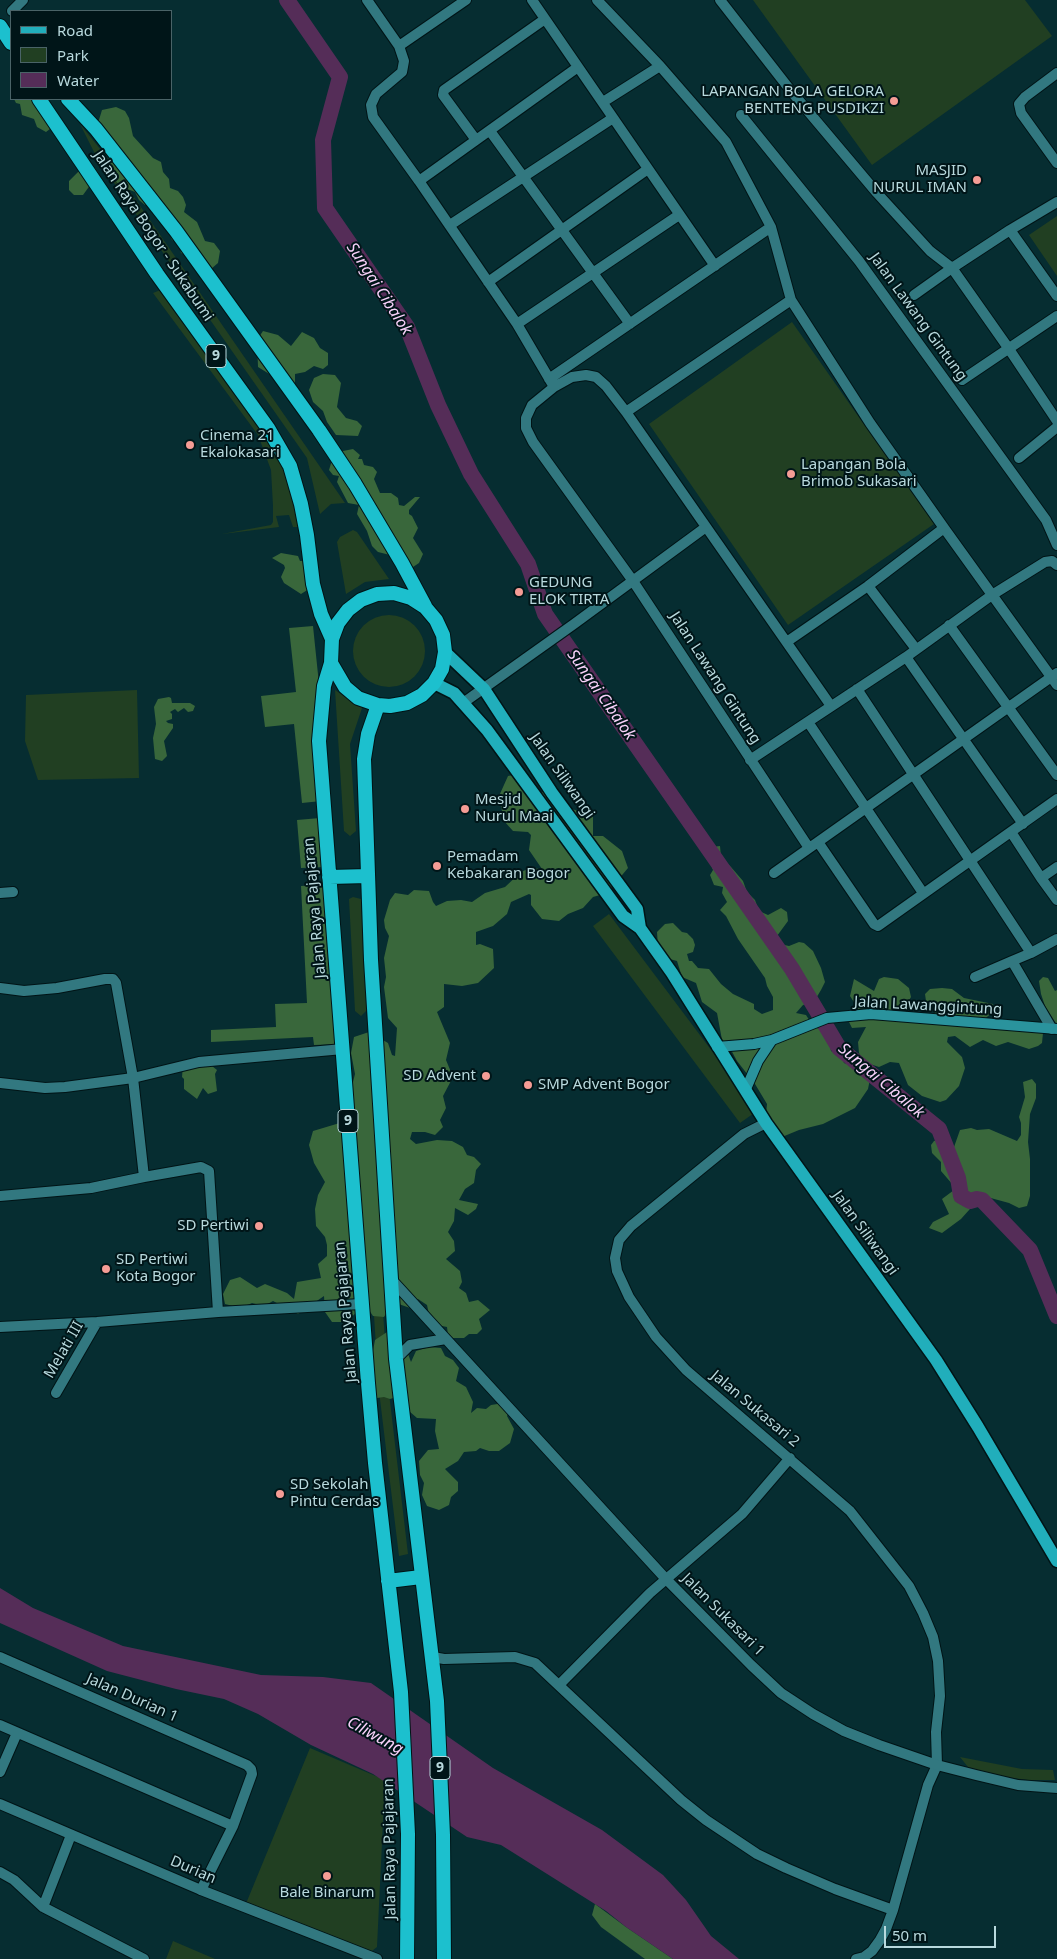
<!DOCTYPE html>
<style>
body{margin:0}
#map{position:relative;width:1057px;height:1959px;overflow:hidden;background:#062d31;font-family:"Noto Sans",sans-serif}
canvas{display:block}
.legend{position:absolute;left:10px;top:10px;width:162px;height:90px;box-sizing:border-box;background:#001518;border:1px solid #4a6367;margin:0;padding:6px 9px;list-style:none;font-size:15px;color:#b8d9dd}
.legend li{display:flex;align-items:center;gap:10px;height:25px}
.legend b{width:25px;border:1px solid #4a6367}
.scale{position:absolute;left:884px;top:1926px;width:112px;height:22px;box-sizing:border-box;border:2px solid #b8d9dd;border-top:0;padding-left:6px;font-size:15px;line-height:18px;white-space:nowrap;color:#b8d9dd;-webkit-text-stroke:4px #001518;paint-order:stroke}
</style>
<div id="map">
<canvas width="1057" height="1959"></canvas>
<ul class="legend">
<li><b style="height:6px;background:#21aebb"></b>Road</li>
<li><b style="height:14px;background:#213f22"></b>Park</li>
<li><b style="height:14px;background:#552d58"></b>Water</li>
</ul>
<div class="scale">50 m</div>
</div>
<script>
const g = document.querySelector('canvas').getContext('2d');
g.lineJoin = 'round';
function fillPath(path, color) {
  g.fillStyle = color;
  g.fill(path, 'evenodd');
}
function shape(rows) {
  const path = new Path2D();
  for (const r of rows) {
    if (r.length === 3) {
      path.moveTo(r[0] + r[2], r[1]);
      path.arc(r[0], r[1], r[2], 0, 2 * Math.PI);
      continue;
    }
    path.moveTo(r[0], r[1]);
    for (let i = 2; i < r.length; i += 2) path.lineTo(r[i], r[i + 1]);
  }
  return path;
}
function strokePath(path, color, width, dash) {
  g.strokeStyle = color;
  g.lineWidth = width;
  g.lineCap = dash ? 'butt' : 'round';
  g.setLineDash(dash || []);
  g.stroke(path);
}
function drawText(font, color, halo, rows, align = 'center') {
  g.font = font + ' "Noto Sans",sans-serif';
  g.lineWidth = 4;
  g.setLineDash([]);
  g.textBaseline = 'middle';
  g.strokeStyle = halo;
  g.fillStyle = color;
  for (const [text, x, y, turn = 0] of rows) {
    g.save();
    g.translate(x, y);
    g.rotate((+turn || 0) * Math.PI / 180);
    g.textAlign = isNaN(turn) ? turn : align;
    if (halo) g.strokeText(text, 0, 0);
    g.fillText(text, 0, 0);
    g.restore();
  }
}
const green = shape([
 [753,0,1025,0,1052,36,872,165],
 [80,124,105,155,345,503,331,504,320,514,307,458,98,160],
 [1057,216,1057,276,1029,235],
 [163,289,278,450,305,527,293,527,289,515,276,516,279,527,222,534,271,525,273,522,273,506,271,470,258,435,153,293],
 [792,322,934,524,788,625,649,424],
 [353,530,357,532,389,579,365,582,346,594,337,542,340,537],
 [389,651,36],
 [137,690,139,778,38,780,25,741,26,695],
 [335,690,351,701,363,705,350,744,356,831,350,836,344,831],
 [353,897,361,899,367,1010,361,1016,355,1011,349,899],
 [609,914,757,1111,740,1123,593,926],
 [363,1045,389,1393,408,1554,399,1556,379,1391,356,1046],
 [310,1748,385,1780,377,1947,368,1954,245,1906],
 [960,1757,1022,1769,1053,1770,1055,1780,1028,1780,997,1776,968,1767],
 [173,1941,215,1959,166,1959]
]);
const forest = shape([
 [14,99,39,99,54,107,59,122,46,132,37,127,34,119,22,115,20,104,16,103],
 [116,107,125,111,129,118,133,136,153,158,161,162,163,172,169,179,170,188,178,191,183,197,186,205,184,212,197,222,205,241,214,243,220,251,218,263,211,269,191,257,181,253,179,243,172,240,155,203,145,205,139,200,135,192,120,186,112,176,108,158,112,153,98,123,102,110],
 [90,165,95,168,99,174,97,185,91,184,83,195,74,195,69,190,69,181,82,168],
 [263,331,278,335,291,346,302,332,314,338,320,348,328,353,328,365,323,369,314,366,305,372,295,374,295,384,287,385,258,367,257,340],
 [323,374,335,375,341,383,337,407,346,418,357,421,362,426,358,436,336,435,327,422,323,411,313,402,309,390,314,378],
 [353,449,360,455,358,459,362,459,364,465,373,467,377,472,374,479,380,493,391,493,398,498,399,505,404,506,415,497,420,497,409,510,409,514,412,516,418,528,413,538,423,554,419,563,410,569,390,555,378,552,372,546,367,531,357,514,359,505,348,503,337,482,339,476,333,475,329,470,333,457,343,451],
 [281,553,298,556,300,561,306,561,312,587,301,594,284,583,281,577,285,568,284,565,272,558],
 [313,626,331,800,302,803,294,724,265,727,261,696,296,692,289,628],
 [169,697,171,698,172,703,190,703,195,706,193,711,188,712,184,708,178,712,175,709,170,712,172,714,172,719,166,721,168,723,173,724,173,728,164,741,167,756,162,761,155,759,153,738,156,724,154,707,158,699],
 [513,775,538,792,553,793,569,808,593,816,593,836,603,836,622,851,628,868,607,893,593,897,583,908,568,914,559,921,542,919,531,905,531,895,529,894,511,902,507,914,493,926,476,932,476,945,480,944,493,949,494,968,478,983,462,986,444,984,444,1007,437,1012,450,1043,446,1060,453,1077,443,1096,446,1108,440,1120,443,1127,435,1135,425,1132,412,1132,410,1139,416,1144,437,1140,452,1141,463,1147,467,1155,474,1157,481,1164,476,1170,474,1183,465,1189,459,1200,478,1204,476,1209,468,1215,455,1208,454,1221,448,1232,454,1241,455,1251,446,1259,460,1271,462,1282,459,1288,466,1293,469,1302,478,1300,490,1310,479,1319,482,1329,477,1334,469,1334,464,1338,453,1338,448,1335,447,1327,437,1325,430,1319,427,1305,418,1299,410,1308,393,1302,384,1317,373,1316,367,1307,357,1312,346,1322,332,1322,325,1312,324,1296,298,1314,273,1301,264,1306,252,1303,241,1308,225,1304,223,1294,230,1280,240,1277,257,1288,265,1284,287,1293,294,1299,297,1282,321,1278,318,1264,327,1256,327,1245,325,1237,316,1226,315,1209,318,1195,325,1182,314,1163,309,1145,313,1131,343,1122,355,1074,351,1053,354,1037,369,1032,388,1043,392,1055,395,1056,397,1028,388,1018,384,987,386,977,384,958,389,936,385,928,384,920,390,900,395,893,408,895,414,890,429,891,433,902,436,906,447,901,461,900,472,902,485,893,505,887,521,872,530,868,542,869,529,850,531,835,528,832,513,831,504,821,499,796,508,776],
 [320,818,324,867,301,868,297,820],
 [720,846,721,857,731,867,743,881,747,892,755,900,759,911,768,915,781,908,787,912,788,921,777,936,780,944,789,946,799,942,804,943,813,951,821,968,825,982,821,990,815,1000,808,1002,807,1004,803,1005,796,1013,806,1015,813,1026,825,1032,830,1043,831,1051,841,1055,844,1063,853,1066,856,1073,870,1079,868,1089,855,1108,823,1124,799,1130,782,1137,766,1114,767,1104,755,1084,737,1061,730,1048,722,1040,717,1013,702,1002,696,983,682,977,677,961,666,958,658,947,657,932,665,924,673,923,682,932,687,933,693,939,695,945,693,952,687,954,689,961,692,961,698,968,709,969,721,984,733,994,754,1004,754,1009,762,1014,773,1010,773,997,767,986,765,978,738,939,726,916,720,910,727,902,722,893,723,887,714,885,710,875,713,870,708,858,712,847],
 [333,884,342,1044,314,1045,313,1037,211,1042,211,1030,276,1027,275,1004,307,1003,301,886],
 [884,977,898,979,909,988,911,997,908,1002,893,1012,934,1015,936,1009,926,1001,925,994,930,989,942,988,952,989,964,998,993,1004,995,1012,988,1016,986,1018,988,1020,1015,1020,1034,1023,1043,1033,1042,1043,1038,1046,1029,1049,1008,1042,996,1046,983,1040,970,1047,955,1036,948,1037,947,1042,962,1057,965,1068,959,1086,946,1100,940,1102,922,1096,908,1085,899,1063,890,1062,879,1067,864,1062,859,1053,858,1042,866,1027,852,1028,849,1022,849,1015,857,1013,859,1010,850,996,854,979,874,991,879,979],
 [1043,977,1048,978,1055,991,1057,990,1057,1025,1045,1006,1041,994,1039,981],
 [207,1062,217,1070,215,1074,217,1091,208,1094,203,1088,197,1099,184,1089,184,1079,182,1077,183,1065],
 [1032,1079,1036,1084,1036,1098,1030,1114,1028,1142,1030,1159,1030,1196,1027,1206,1019,1208,1009,1203,987,1197,978,1200,961,1219,942,1233,929,1228,933,1222,949,1214,942,1199,954,1190,953,1185,941,1171,941,1162,932,1153,931,1145,934,1141,937,1140,952,1147,954,1147,960,1130,971,1128,977,1130,989,1129,1017,1141,1021,1135,1021,1123,1019,1117,1025,1097,1023,1082],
 [387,1332,397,1336,399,1346,407,1351,411,1362,416,1351,429,1347,441,1348,445,1356,453,1360,459,1368,456,1381,466,1387,473,1402,471,1413,477,1408,486,1409,491,1405,504,1403,510,1409,507,1416,514,1429,510,1443,499,1451,489,1451,480,1448,476,1451,464,1452,458,1461,445,1469,458,1482,458,1491,451,1497,449,1505,439,1510,427,1506,422,1495,424,1483,420,1475,419,1461,428,1450,439,1449,435,1431,436,1419,417,1418,402,1405,400,1396,390,1399,384,1397,377,1398,366,1387,375,1340],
 [595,1904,626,1927,673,1959,645,1959,601,1927,592,1915]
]);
const water = shape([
 [0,1588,33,1608,123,1646,261,1675,323,1677,371,1683,493,1768,602,1830,663,1875,686,1900,711,1936,739,1959,673,1959,626,1927,606,1911,501,1845,467,1837,373,1774,311,1745,258,1714,224,1699,176,1689,107,1671,0,1623]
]);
const canal = shape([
 [287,0,340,77,323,140,325,208,407,327,438,405,471,474,528,564,545,614,792,969,839,1048,939,1129,958,1178,961,1196,970,1201,977,1199,982,1200,1030,1250,1057,1316]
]);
const minor = shape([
 [367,0,399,46,404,61,402,72,376,94,371,105,373,117,419,181,517,324,554,387],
 [532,0,715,266],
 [597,0,660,66,726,142,771,227,791,300,870,423,944,528,868,586,788,641],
 [720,0,791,91,877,193,930,251,952,268,1010,230,1057,202],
 [12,11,23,0],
 [399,46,466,0],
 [1057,73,1025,97,1019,104,1021,113,1057,163],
 [603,102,660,66],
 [741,115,859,261,1046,520,1057,545],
 [490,131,630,324],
 [476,140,443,95,444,90,545,19],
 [419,181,578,67],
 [450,225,613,118],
 [1010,230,1057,296],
 [488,282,648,169],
 [914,295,952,268,1009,349,1057,421],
 [517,324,679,215],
 [549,379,771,227],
 [962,380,1057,316],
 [626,412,791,300],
 [1019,458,1057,427],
 [944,528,1057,685],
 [868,586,916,649],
 [949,625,1057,775],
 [906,657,1023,824],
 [857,689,1031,953,1057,939],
 [463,703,574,624,706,527],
 [808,722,923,893],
 [750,760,906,657,992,595,1045,562,1052,561,1057,565],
 [1011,832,1041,878,1057,900],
 [818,842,874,924,878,926,1057,799],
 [809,848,633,581,533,442,526,428,526,418,532,405,554,387,572,377,586,375,596,377,606,386,626,412,831,706],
 [774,873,1057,673],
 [1041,878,1057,867],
 [0,893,13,892],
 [1012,961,1031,953],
 [975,977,1012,961,1052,1029],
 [0,988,24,991,57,988,105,979,113,979,116,983,133,1078,144,1177,91,1188,0,1196],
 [0,1083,45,1088,65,1087,133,1078,199,1062,343,1049],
 [766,1123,744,1134,631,1226,619,1240,615,1258,617,1271,629,1297,656,1337,686,1370,850,1511,909,1586,923,1613,933,1637,938,1661,940,1696,936,1732,937,1765,928,1785,893,1910,886,1929,880,1940,872,1951,864,1957,856,1959],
 [144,1177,201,1167,209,1171,218,1312],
 [0,1327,97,1322,218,1312,361,1304],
 [56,1393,97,1322],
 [0,1657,247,1765,251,1769,252,1774,233,1826,201,1890],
 [433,1657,444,1659,515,1657,535,1663,681,1800,706,1820,757,1854,786,1868,835,1889,893,1910],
 [559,1685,650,1593,742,1514,790,1458],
 [0,1725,233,1826],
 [0,1772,17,1733],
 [0,1872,14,1880,43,1907,144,1959],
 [43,1907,71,1835]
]);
const tertiary = shape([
 [391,1279,665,1578,751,1665,781,1693,813,1714,844,1731,879,1745,937,1765,976,1775,1018,1785,1057,1788],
 [396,1359,410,1345,446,1339],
 [0,1804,201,1890,377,1959]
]);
const secondary = shape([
 [717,1047,754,1044,772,1040,827,1018,871,1014,1057,1029],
 [746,1089,758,1061,772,1040]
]);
const primary = shape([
 [445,652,484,689,552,793,637,909,640,928],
 [434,683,454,693,487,730,623,916,640,928,672,973,766,1123,936,1360,978,1427,1057,1561]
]);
const trunk = shape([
 [0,26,11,43],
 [39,99,157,274,268,428,290,466,301,504,307,535,313,584,321,614,332,639],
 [68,99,96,129,176,231,319,430,355,484,402,563,425,606],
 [331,663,345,687,358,698,378,705,390,706,407,703,422,695,434,683,442,669,445,652,443,635,436,620,425,607,411,598,394,593,377,594,361,600,348,610,338,623,332,639,331,663,324,686,319,741,368,1383,375,1463,401,1692,408,1834,407,1959],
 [378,705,368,734,364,759,371,960,396,1359,437,1701,443,1835,444,1959],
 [329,877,368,876],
 [388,1581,421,1577]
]);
const markers = [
 [894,101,5,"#f59c95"],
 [977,180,5,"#f59c95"],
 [190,445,5,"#f59c95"],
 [791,474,5,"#f59c95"],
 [519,592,5,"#f59c95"],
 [465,809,5,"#f59c95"],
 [437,866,5,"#f59c95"],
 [486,1076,5,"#f59c95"],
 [528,1085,5,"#f59c95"],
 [259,1226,5,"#f59c95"],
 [106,1269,5,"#f59c95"],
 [280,1494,5,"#f59c95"],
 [327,1876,5,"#f59c95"]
];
const shields = [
 [216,356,20],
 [348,1121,20],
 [440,1768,20]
];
const shieldNames = [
 ["9",216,356],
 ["9",348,1121],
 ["9",440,1768]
];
const poiNames = [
 ["LAPANGAN BOLA GELORA",884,92,"right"],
 ["BENTENG PUSDIKZI",884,109,"right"],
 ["MASJID",967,171,"right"],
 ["NURUL IMAN",967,188,"right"],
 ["Cinema 21",200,436],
 ["Ekalokasari",200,453],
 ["Lapangan Bola",801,465],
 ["Brimob Sukasari",801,482],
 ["GEDUNG",529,583],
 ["ELOK TIRTA",529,600],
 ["Mesjid",475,800],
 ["Nurul Maai",475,817],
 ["Pemadam",447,857],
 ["Kebakaran Bogor",447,874],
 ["SD Advent",476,1076,"right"],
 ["SMP Advent Bogor",538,1085],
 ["SD Pertiwi",249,1226,"right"],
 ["SD Pertiwi",116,1260],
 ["Kota Bogor",116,1277],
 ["SD Sekolah",290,1485],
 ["Pintu Cerdas",290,1502],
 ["Bale Binarum",327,1893,"center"]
];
const streetNames = [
 ["Jalan Raya Bogor - Sukabumi",153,236,56],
 ["Jalan Lawang Gintung",918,317,54],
 ["Jalan Lawang Gintung",715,678,57],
 ["Jalan Siliwangi",562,776,55],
 ["Jalan Raya Pajajaran",315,908,-95],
 ["Jalan Lawanggintung",928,1006,3],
 ["Jalan Siliwangi",865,1233,54],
 ["Jalan Raya Pajajaran",346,1312,-95],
 ["Melati III",64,1350,-60],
 ["Jalan Sukasari 2",755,1409,40],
 ["Jalan Sukasari 1",723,1615,45],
 ["Jalan Durian 1",132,1698,24],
 ["Jalan Raya Pajajaran",390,1849,-91],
 ["Durian",193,1870,23]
];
const waterNames = [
 ["Sungai Cibalok",379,289,57],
 ["Sungai Cibalok",601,695,55],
 ["Sungai Cibalok",881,1081,40],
 ["Ciliwung",375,1736,29]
];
fillPath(green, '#213f22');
fillPath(forest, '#39673b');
fillPath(water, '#552d58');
strokePath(canal, '#552d58', 16);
strokePath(minor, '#011416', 12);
strokePath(tertiary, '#011416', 12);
strokePath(secondary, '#011416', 12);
strokePath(primary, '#011416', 15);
strokePath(trunk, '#011416', 16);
strokePath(minor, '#327880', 10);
strokePath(tertiary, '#327880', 10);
strokePath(secondary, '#2a939d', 10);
strokePath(primary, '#21aebb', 12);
strokePath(trunk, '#1cc0ce', 14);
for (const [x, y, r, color] of markers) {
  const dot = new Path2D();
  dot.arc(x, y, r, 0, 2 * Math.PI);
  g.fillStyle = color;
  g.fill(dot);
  strokePath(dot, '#001518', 2);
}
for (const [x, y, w] of shields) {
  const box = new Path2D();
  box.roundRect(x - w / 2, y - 11.5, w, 23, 4);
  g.fillStyle = '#001518';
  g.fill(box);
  strokePath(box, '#b8d9dd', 1);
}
drawText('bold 14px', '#b8d9dd', null, shieldNames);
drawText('15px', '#b8d9dd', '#001518', poiNames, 'left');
drawText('15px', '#b8d9dd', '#001518', streetNames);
drawText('italic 16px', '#f9d2fb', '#001518', waterNames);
</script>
